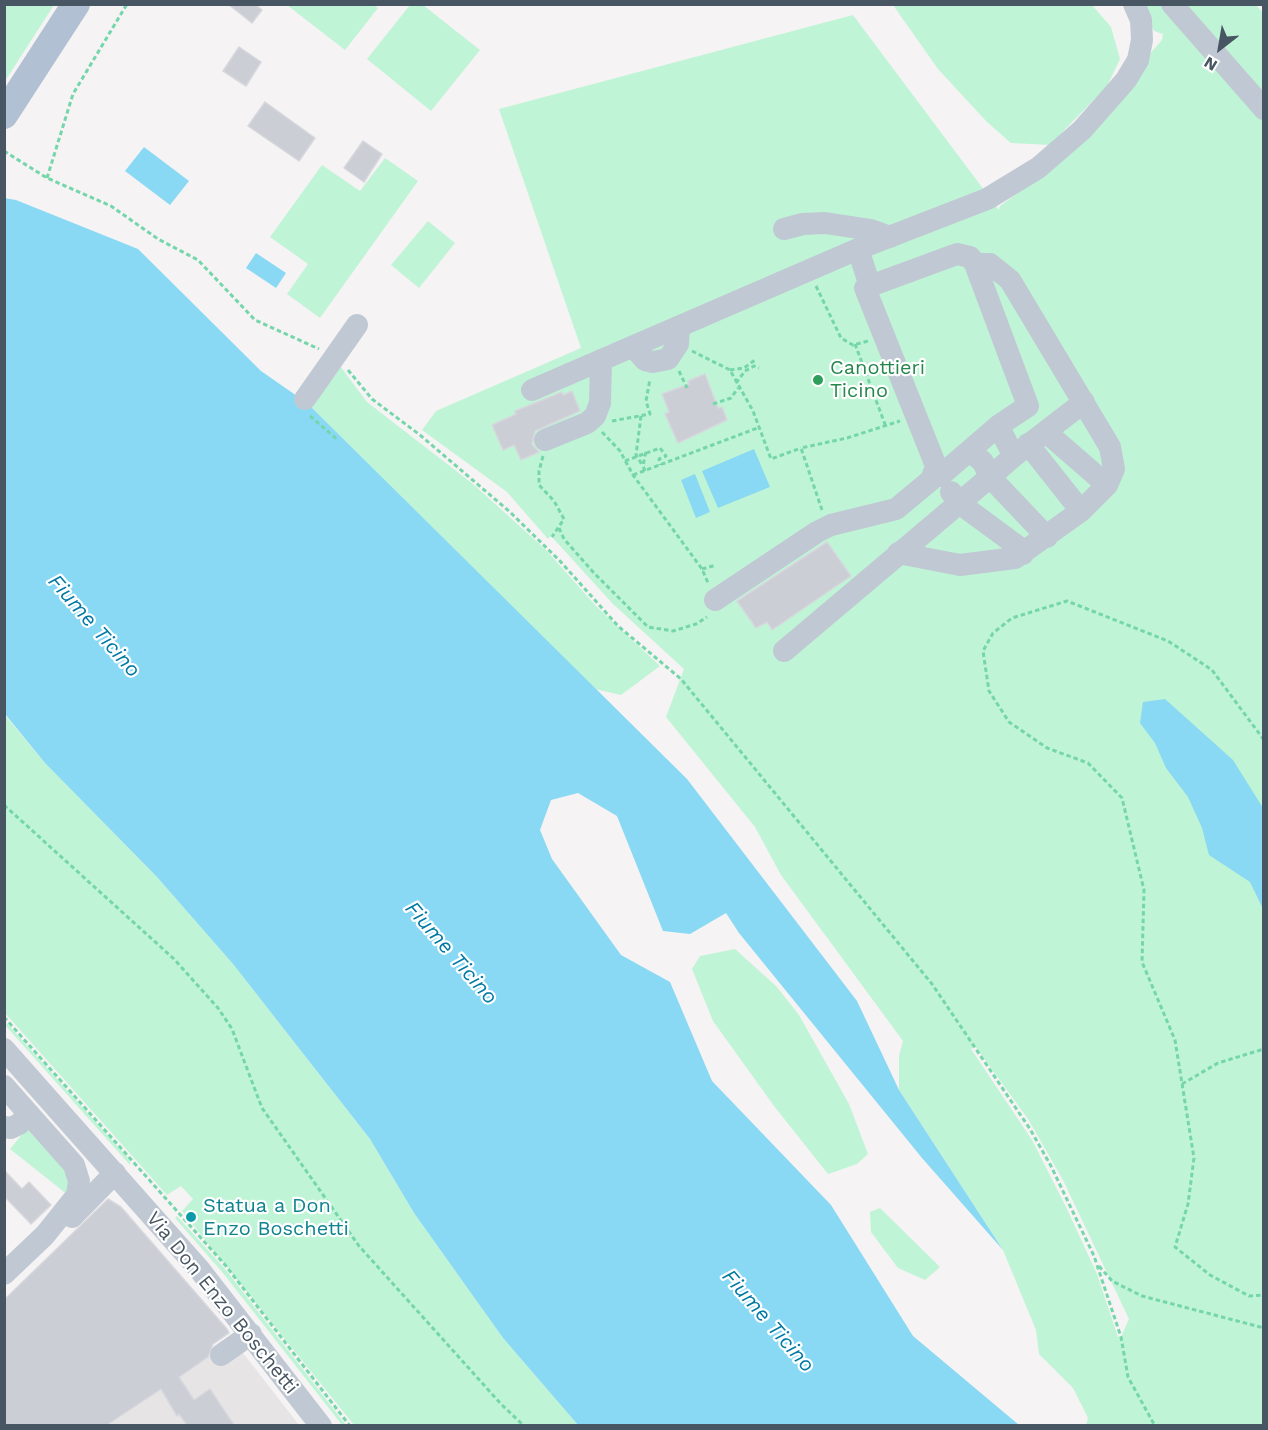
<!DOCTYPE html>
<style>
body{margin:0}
#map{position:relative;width:1268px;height:1430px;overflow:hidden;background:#f5f3f3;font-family:"Work Sans",sans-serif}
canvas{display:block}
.frame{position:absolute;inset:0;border:6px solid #485562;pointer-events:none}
.north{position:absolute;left:1190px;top:18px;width:60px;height:60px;-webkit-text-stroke:4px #fff;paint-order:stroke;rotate:211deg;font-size:16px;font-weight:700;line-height:24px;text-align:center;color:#485562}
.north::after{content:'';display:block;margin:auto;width:21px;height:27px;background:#485562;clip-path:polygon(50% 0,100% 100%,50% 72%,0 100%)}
</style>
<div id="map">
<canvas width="1268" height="1430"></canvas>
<div class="frame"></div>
<div class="north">N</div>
</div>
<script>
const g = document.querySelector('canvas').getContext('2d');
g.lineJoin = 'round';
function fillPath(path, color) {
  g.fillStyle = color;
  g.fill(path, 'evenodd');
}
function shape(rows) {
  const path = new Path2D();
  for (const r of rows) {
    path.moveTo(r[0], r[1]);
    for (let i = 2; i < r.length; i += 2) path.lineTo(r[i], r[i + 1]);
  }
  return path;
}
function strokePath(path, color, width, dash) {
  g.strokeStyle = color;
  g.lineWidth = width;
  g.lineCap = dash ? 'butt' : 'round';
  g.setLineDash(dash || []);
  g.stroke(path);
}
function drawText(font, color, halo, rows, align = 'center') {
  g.font = font + ' "Work Sans",sans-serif';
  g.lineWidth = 4.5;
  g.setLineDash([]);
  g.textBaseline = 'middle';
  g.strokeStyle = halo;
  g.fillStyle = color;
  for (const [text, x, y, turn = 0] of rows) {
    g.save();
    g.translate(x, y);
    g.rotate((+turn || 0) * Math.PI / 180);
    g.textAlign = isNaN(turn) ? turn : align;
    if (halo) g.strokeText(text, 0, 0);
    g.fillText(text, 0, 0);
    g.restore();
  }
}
const education = shape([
 [233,1340,299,1425,107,1426,231,1341]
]);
const green = shape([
 [5,4,54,5,5,81,4,5],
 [374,5,378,8,345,50,287,5],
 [410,5,423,5,480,50,431,111,367,59],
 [893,5,1092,5,1111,27,1120,59,1107,86,1050,145,1011,143,987,122,938,69],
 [1141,5,1164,5,1264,120,1263,1425,1086,1425,1088,1418,1073,1388,1039,1354,1036,1330,1003,1250,899,1090,899,1056,903,1041,781,875,755,827,666,717,684,669,613,604,551,536,548,539,507,492,422,430,436,411,581,348,499,109,853,15,999,210,1000,206,1045,173,1162,40,1163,34,1154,31],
 [975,1046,1028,1119,1063,1180,1129,1319,1121,1337,1118,1337,1097,1274,1066,1207,1032,1140,971,1049],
 [1180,5,1256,5,1263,13,1263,98],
 [385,158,418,181,320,318,287,294,308,264,270,237,322,165,360,191],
 [428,221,455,243,419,288,391,265],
 [340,366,367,402,473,484,546,550,596,606,660,666,621,695,595,689,312,408],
 [4,714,45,763,157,877,233,964,370,1139,414,1213,503,1338,578,1425,354,1425,182,1211,193,1199,181,1186,167,1195,5,1013],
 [735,949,776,986,799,1015,849,1104,868,1154,857,1164,828,1174,774,1106,713,1021,692,969,700,956],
 [4,1020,130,1160,130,1165,5,1025],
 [28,1127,69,1175,68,1195,10,1149],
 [880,1208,940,1267,925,1280,898,1268,871,1232,870,1212],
 [177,1216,226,1270,346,1425,342,1425,223,1273,175,1218]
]);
const water = shape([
 [144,147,189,181,170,205,125,171],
 [4,198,16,200,138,249,261,371,307,403,687,779,857,1001,899,1090,1003,1250,922,1158,739,933,726,913,690,934,663,931,617,816,578,793,551,800,540,830,552,859,621,955,670,982,712,1081,831,1205,913,1336,1019,1425,578,1425,503,1338,414,1213,370,1139,233,964,157,877,45,763,5,714],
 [256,253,286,273,276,288,246,268],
 [754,449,770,487,718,508,702,471],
 [695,474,710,512,696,518,681,480],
 [1165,699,1233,760,1263,808,1263,909,1250,882,1209,855,1202,828,1188,797,1166,768,1155,743,1140,723,1143,702]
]);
const building = shape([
 [228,4,255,4,262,10,252,23,228,4],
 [239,47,261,62,246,86,223,71,239,47],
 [265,102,315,138,299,161,248,126,265,102],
 [363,141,382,154,364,182,344,168,363,141],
 [705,374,718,408,722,407,727,420,678,443,665,414,669,412,662,394,689,384,688,381,705,374],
 [572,391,580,411,535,431,532,444,539,452,521,460,514,445,503,450,492,425,516,414,515,411,562,392,563,395,572,391],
 [827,542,851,576,772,630,767,622,756,628,737,601,827,542],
 [4,1170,22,1189,29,1182,51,1205,31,1224,4,1196,4,1170],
 [108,1199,121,1207,227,1329,229,1333,213,1344,208,1357,179,1377,194,1400,210,1389,234,1425,187,1425,179,1414,177,1416,161,1389,107,1425,4,1425,4,1300,108,1199]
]);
const path = shape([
 [4,151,47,178,111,206,158,239,198,260,255,320,319,349],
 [47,178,73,94,127,4],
 [816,286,841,338,853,345,868,341],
 [855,344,886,427],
 [692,351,730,370,753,411,771,459,801,448],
 [348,370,372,399,420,435,510,512,560,561,618,626,681,679,932,984,1030,1129,1051,1166,1094,1256,1121,1337,1128,1377,1155,1426],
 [730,370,744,368,755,360],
 [679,371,687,388],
 [736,383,745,371,754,366,759,368],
 [713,404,731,398,738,388],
 [310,416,338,440],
 [641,416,636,455,643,466],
 [612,421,650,414,646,401,650,379],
 [602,432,620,451,633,475,702,569,708,583],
 [543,456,539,471,539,485,554,501,564,519,552,537],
 [625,461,660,448,666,456,659,459,660,465],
 [645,471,643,466,646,451],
 [633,475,760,427],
 [822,510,801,448,847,438,900,421],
 [559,528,564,539,594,573,648,627,673,631,696,624,707,617],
 [702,569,716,565],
 [1264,740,1212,670,1168,641,1067,601,1012,618,993,633,983,651,989,691,1009,722,1047,748,1088,763,1122,798,1144,890,1142,962,1175,1040,1194,1158,1188,1204,1175,1247,1210,1275,1249,1296,1264,1295],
 [4,805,174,959,218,1008,232,1029,262,1108,359,1246,501,1404,524,1426],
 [4,1017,226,1266,350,1426],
 [1182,1084,1218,1063,1264,1049],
 [1099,1266,1112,1281,1142,1296,1264,1328]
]);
const minor = shape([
 [1172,4,1264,109],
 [784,229,803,224,825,223,871,230,890,237],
 [858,249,870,286,865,288,940,476,998,426,1028,406,975,264,970,257,957,254,870,286],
 [633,346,645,360,653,362,668,359,678,344,679,327],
 [532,390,858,249,987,199,1038,168,1082,130,1126,80,1138,60,1142,40,1141,20,1134,4],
 [305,399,357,325],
 [998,426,1014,456,990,477,1047,537],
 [1046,432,1107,485],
 [545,440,587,423,595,416,600,403,601,360],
 [1028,444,1081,511],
 [1014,456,1084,402],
 [951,492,959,503,1016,545,1023,554],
 [898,553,960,565,1015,558,1081,511,1107,485,1114,469,1110,447,1010,280,990,264,975,264],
 [715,600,817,532,831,525,896,509,931,480,936,467],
 [784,651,990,477,983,462,970,451],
 [4,1049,199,1269,321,1426],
 [4,1086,74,1165,79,1181,77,1195,45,1235,4,1274],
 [4,1127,11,1128,19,1124,29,1114],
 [72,1217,115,1173],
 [221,1355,251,1334]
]);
const major = shape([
 [4,115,76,4]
]);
const markers = [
 [818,380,6,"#2e9e5b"],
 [191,1217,6,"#0f9aa8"]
];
const leisureNames = [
 ["Canottieri",830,368],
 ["Ticino",830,391]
];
const cultureNames = [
 ["Statua a Don",203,1206],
 ["Enzo Boschetti",203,1229]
];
const streetNames = [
 ["Via Don Enzo Boschetti",222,1303,51]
];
const waterNames = [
 ["Fiume Ticino",94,626,49],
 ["Fiume Ticino",451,953,49],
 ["Fiume Ticino",768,1321,49]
];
fillPath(education, '#e6e4e5');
fillPath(green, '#c0f4d6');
fillPath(water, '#89d9f4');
fillPath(building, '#ccced5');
strokePath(building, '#d6d8de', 1.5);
strokePath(path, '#74d6aa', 3, [4.5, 3]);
strokePath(minor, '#c0c9d3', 22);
strokePath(major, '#b1c0d3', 28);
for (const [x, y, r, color] of markers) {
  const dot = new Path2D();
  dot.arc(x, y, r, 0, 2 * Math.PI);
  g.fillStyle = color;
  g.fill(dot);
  strokePath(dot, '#fff', 2);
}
drawText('20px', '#27864d', '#fff', leisureNames, 'left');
drawText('20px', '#0d838f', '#fff', cultureNames, 'left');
drawText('20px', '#485562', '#fff', streetNames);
drawText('italic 21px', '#037aa4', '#fff', waterNames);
</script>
